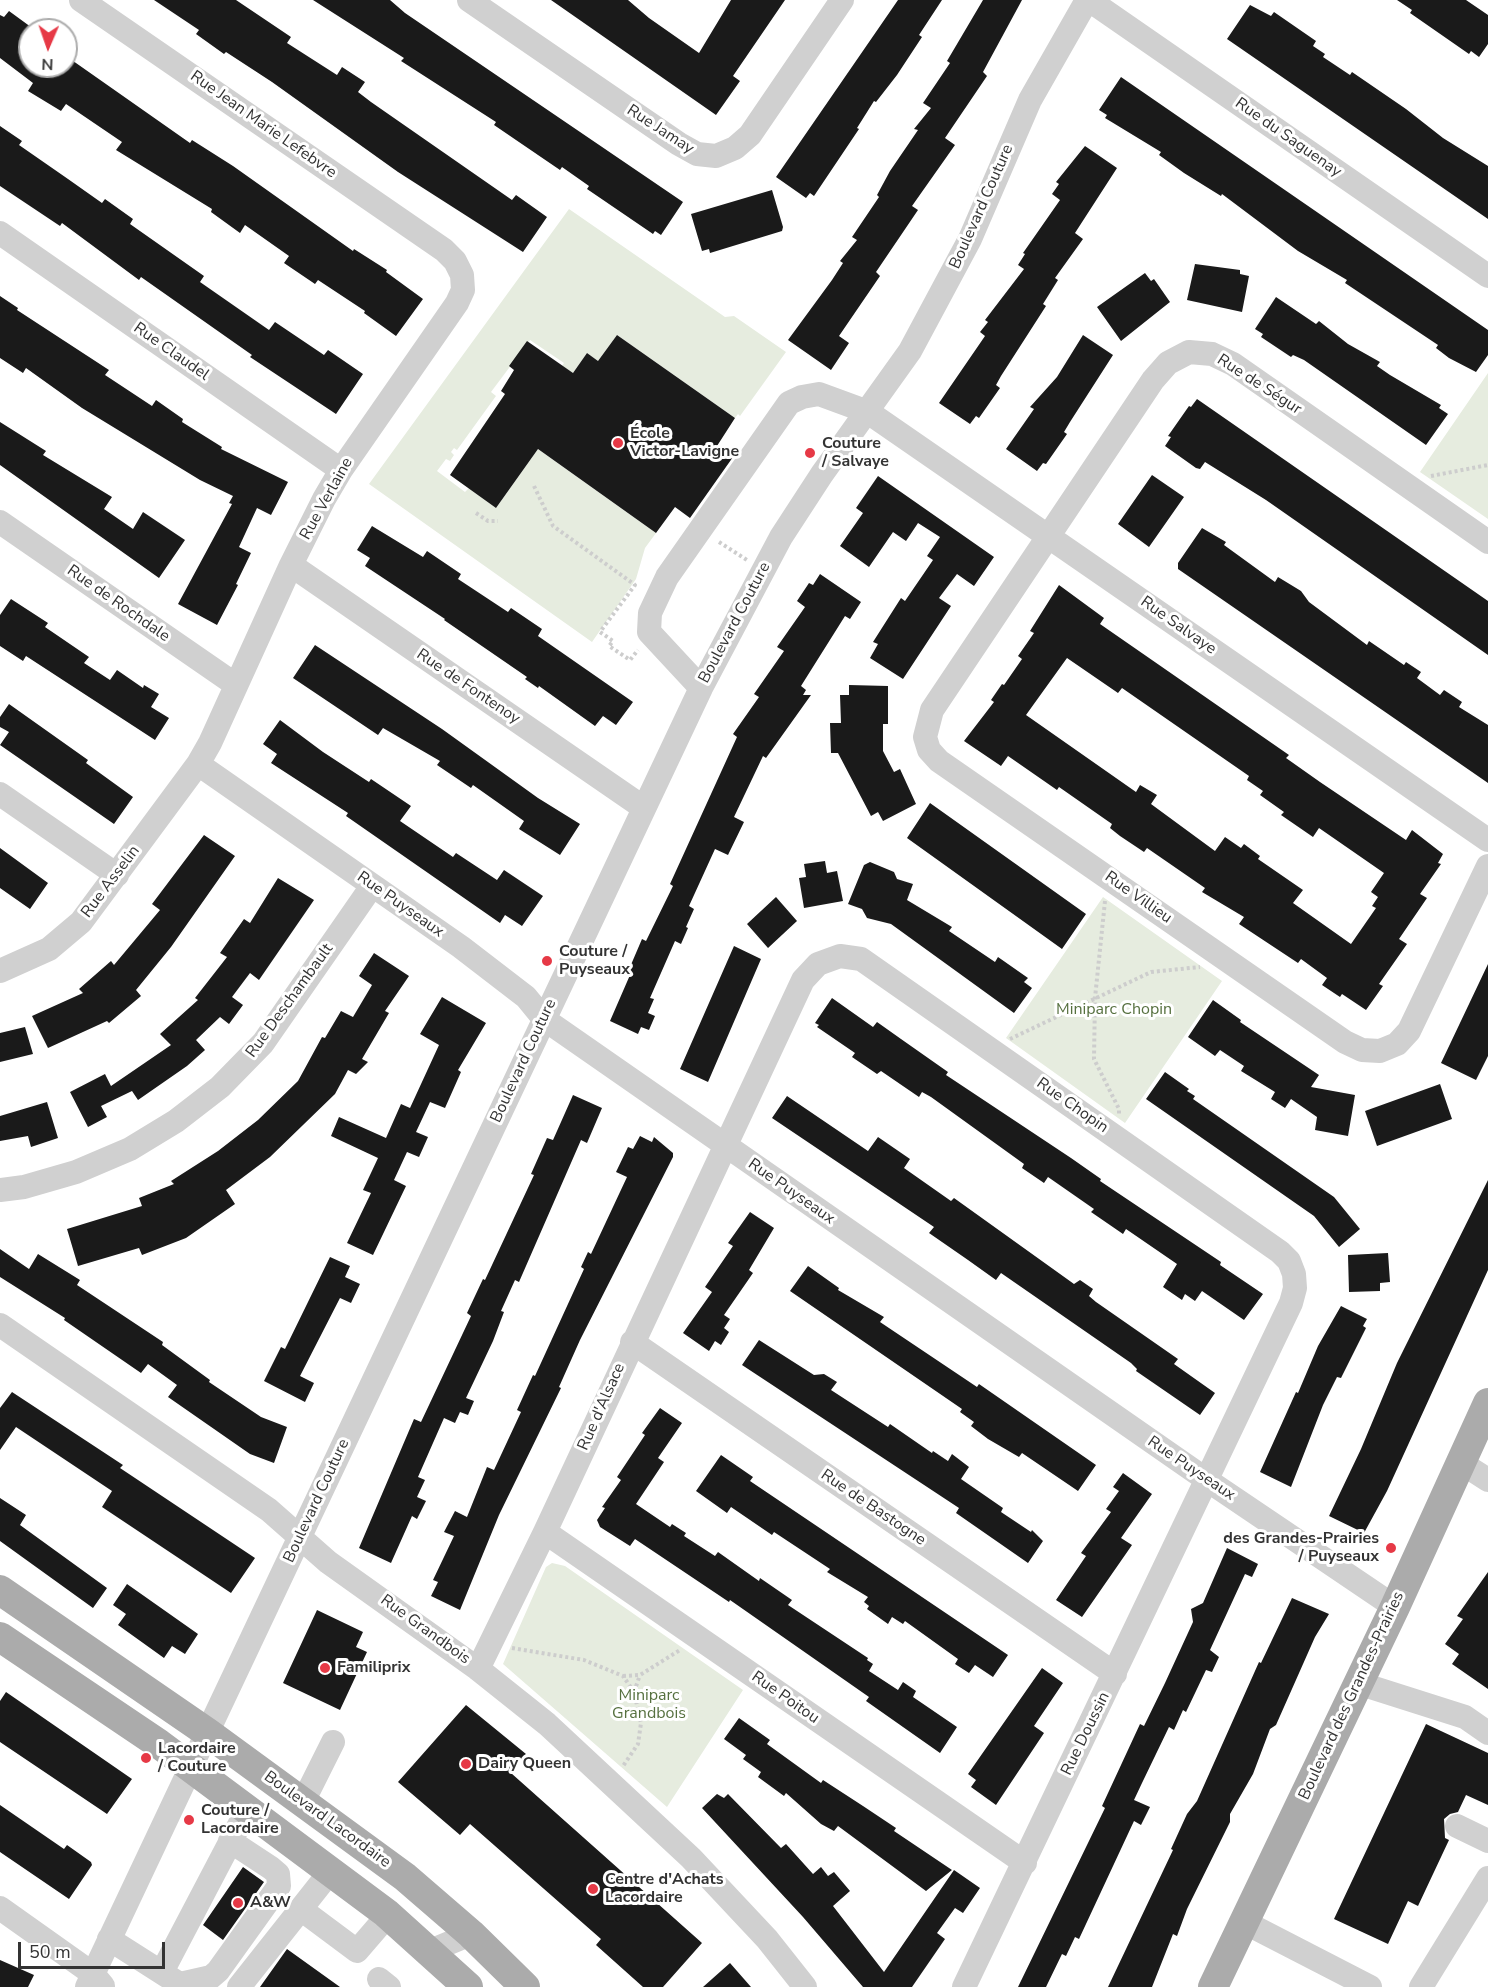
<!DOCTYPE html>
<meta charset="utf-8">
<style>
body{margin:0}
#map{position:relative;width:1488px;height:1987px;overflow:hidden;background:#fff;font-family:"Nunito Sans",sans-serif}
canvas{display:block}
.north{position:absolute;left:18px;top:18px;width:60px;height:60px;box-sizing:border-box;background:#fff;border:2px solid #adadad;border-radius:50%;rotate:182deg;font-size:16px;font-weight:700;line-height:24px;text-align:center;color:#333}
.north::after{content:'';display:block;margin:auto;width:21px;height:27px;background:#e63946;clip-path:polygon(50% 0,100% 100%,50% 72%,0 100%)}
.scale{position:absolute;left:18px;top:1942px;width:147px;height:27px;box-sizing:border-box;border:3px solid #333;border-top:0;padding-left:8px;font-size:18px;line-height:21px;white-space:nowrap;color:#333;-webkit-text-stroke:4px #fff;paint-order:stroke}
</style>
<div id="map">
<canvas width="1488" height="1987"></canvas>
<div class="north">N</div>
<div class="scale">50 m</div>
</div>
<script>
const g = document.querySelector('canvas').getContext('2d');
g.lineJoin = 'round';
function fillPath(path, color) {
  g.fillStyle = color;
  g.fill(path, 'evenodd');
}
function shape(rows) {
  const path = new Path2D();
  for (const r of rows) {
    path.moveTo(r[0], r[1]);
    for (let i = 2; i < r.length; i += 2) path.lineTo(r[i], r[i + 1]);
  }
  return path;
}
function strokePath(path, color, width, dash) {
  g.strokeStyle = color;
  g.lineWidth = width;
  g.lineCap = dash ? 'butt' : 'round';
  g.setLineDash(dash || []);
  g.stroke(path);
}
function drawText(font, color, halo, rows, align = 'center') {
  g.font = font + ' "Nunito Sans",sans-serif';
  g.lineWidth = 6;
  g.setLineDash([]);
  g.textBaseline = 'middle';
  g.strokeStyle = halo;
  g.fillStyle = color;
  for (const [text, x, y, turn = 0] of rows) {
    g.save();
    g.translate(x, y);
    g.rotate((+turn || 0) * Math.PI / 180);
    g.textAlign = isNaN(turn) ? turn : align;
    if (halo) g.strokeText(text, 0, 0);
    g.fillText(text, 0, 0);
    g.restore();
  }
}
const green = shape([
 [569,209,725,317,734,316,786,352,740,416,738,414,735,418,617,335,598,361,587,353,573,373,562,366,564,363,530,340,491,392,496,396,457,450,454,448,451,452,454,455,450,461,446,459,437,471,465,492,469,488,496,508,538,449,656,533,645,548,636,579,592,642,369,484],
 [1488,373,1488,519,1420,472],
 [1103,897,1222,981,1125,1123,1006,1038],
 [552,1563,565,1566,743,1690,667,1807,503,1664,546,1567]
]);
const building = shape([
 [154,0,236,0,291,37,287,43,337,75,342,67,365,82,358,92,371,102,512,200,516,195,547,217,523,252,398,172,272,82,226,52,224,54,196,34,199,30],
 [313,0,390,0,405,13,683,202,661,235,655,231,653,234,587,189,589,186,562,167,560,170,494,125,496,122,401,61,404,58],
 [551,0,628,0,649,18,699,53,731,0,785,0,733,76,740,81,716,115],
 [898,0,942,0,919,35,922,37,897,75,876,102,874,101,857,128,859,129,814,196,810,193,806,198,776,177],
 [983,0,1022,0,983,72,987,76,945,138,955,145,912,206,918,210,876,272,880,276,839,336,849,343,831,370,788,340,832,280,843,263,840,261,857,240,852,237,879,197,877,195,890,171,918,130,914,129,931,108,923,103,950,63,947,61],
 [1397,0,1466,0,1488,15,1488,44,1479,57,1471,51,1469,54,1410,13,1412,10],
 [1250,5,1271,16,1274,12,1316,41,1313,46,1325,54,1323,57,1350,75,1352,72,1406,109,1443,138,1488,166,1488,219,1227,39],
 [9,11,35,30,24,30,30,34,30,66,66,66,66,56,190,143,192,140,233,166,353,251,354,249,387,270,386,272,423,299,396,336,364,313,365,311,318,280,315,284,284,263,289,256,245,225,240,233,211,212,212,209,116,150,122,142,66,104,61,111,28,91,33,83,0,58,0,15,4,17],
 [1121,77,1488,330,1488,355,1476,372,1449,358,1436,348,1438,345,1345,283,1347,280,1298,251,1222,194,1221,196,1184,173,1159,155,1161,152,1105,118,1107,115,1099,110],
 [0,126,22,141,19,145,68,179,102,203,105,199,133,219,130,224,204,276,200,282,269,330,275,322,324,355,328,350,363,374,336,414,250,357,252,355,141,277,139,280,62,223,60,226,0,186],
 [1085,146,1117,168,1075,233,1083,239,1055,278,1058,280,1043,304,1046,306,1001,376,996,385,1000,388,979,418,976,416,970,424,939,403,985,336,980,332,988,322,985,320,1024,269,1018,265,1025,254,1023,253,1060,200,1052,194,1059,184,1056,182],
 [772,190,783,227,782,231,710,253,709,249,702,251,691,214],
 [1195,264,1240,270,1240,274,1249,276,1242,312,1187,300],
 [1145,273,1151,281,1154,279,1170,302,1121,341,1097,307],
 [0,296,18,308,17,310,109,370,105,375,152,406,156,400,183,419,182,422,222,447,221,449,288,482,271,515,257,508,239,547,251,553,236,584,238,585,217,625,178,604,232,504,229,503,233,496,200,480,82,408,26,368,23,373,0,358],
 [1276,297,1316,324,1319,321,1348,344,1380,362,1377,366,1390,375,1441,405,1439,408,1448,414,1426,445,1304,360,1293,355,1291,357,1261,337,1263,334,1255,329],
 [617,335,735,418,717,446,733,457,690,518,675,507,656,533,538,449,496,508,450,475,505,394,501,391,514,370,509,366,527,341,573,373,587,353,598,361],
 [1083,335,1113,355,1070,422,1064,432,1067,434,1046,464,1043,463,1037,471,1006,449,1034,409,1030,407,1057,377],
 [1197,399,1488,601,1488,655,1266,500,1205,462,1200,469,1196,468,1165,446,1171,437,1168,436,1189,406,1191,407],
 [0,422,46,451,43,455,112,497,104,509,133,529,143,512,185,540,159,578,0,465],
 [1152,475,1184,497,1149,547,1118,524],
 [878,476,994,557,974,586,957,574,939,598,951,606,903,679,870,658,878,644,873,642,901,598,905,601,933,560,927,556,940,537,918,523,906,541,893,532,869,567,840,546,863,513,856,508],
 [372,526,423,557,427,551,461,574,458,579,508,612,511,608,542,629,538,636,633,702,616,725,603,716,595,726,539,686,538,688,525,679,527,677,444,620,445,619,365,566,370,558,357,550],
 [1202,528,1226,542,1224,545,1275,582,1278,577,1301,591,1309,602,1367,645,1369,641,1404,665,1406,662,1421,672,1417,678,1440,695,1444,690,1462,702,1459,707,1488,725,1488,783,1178,569,1178,563],
 [820,574,861,602,850,619,845,616,801,686,806,690,803,695,811,695,766,758,763,756,734,817,744,822,728,855,715,849,689,906,694,909,686,927,688,928,681,944,675,941,650,998,654,999,648,1013,655,1016,649,1030,641,1027,638,1034,610,1021,630,975,627,974,642,939,646,941,673,886,670,884,737,737,733,734,759,697,754,694,784,651,777,647,805,607,797,601,809,583,813,585],
 [1059,585,1104,618,1100,624,1289,755,1286,758,1320,782,1406,840,1412,830,1443,854,1438,863,1441,864,1420,894,1427,898,1399,939,1407,944,1379,984,1383,986,1366,1010,1342,994,1340,997,1322,985,1327,978,1301,959,1298,963,1239,924,1244,917,1202,892,1205,888,1147,848,1144,852,1120,836,1110,828,1112,824,1059,787,1057,790,1008,756,1001,766,964,741,994,702,991,700,1002,684,1004,685,1022,659,1018,656,1034,633,1030,631],
 [1067,658,1118,693,1122,688,1249,776,1247,780,1263,791,1260,795,1284,812,1281,815,1313,837,1319,828,1384,873,1371,892,1378,897,1372,906,1376,908,1351,944,1293,903,1303,890,1258,859,1260,856,1244,844,1241,848,1225,837,1215,851,1151,804,1157,795,1140,785,1136,792,1026,715],
 [11,599,48,623,45,627,89,657,84,663,110,680,117,670,143,688,144,685,159,694,151,707,169,718,155,740,26,656,23,661,0,646,0,615],
 [315,645,442,729,538,798,580,824,560,855,519,829,524,821,473,785,471,788,437,765,440,761,383,728,378,735,293,678],
 [849,685,888,686,888,724,883,724,883,751,894,772,900,769,916,804,883,821,878,812,871,816,838,753,831,753,830,723,841,723,840,695,849,695],
 [9,704,88,760,86,763,133,797,114,824,0,745,9,732,0,727,0,717],
 [280,720,323,752,369,782,371,779,411,806,400,821,453,857,456,853,497,880,504,870,543,896,522,926,505,915,500,923,346,816,348,813,271,763,277,754,263,744],
 [930,803,1086,914,1062,949,907,838],
 [204,835,235,856,171,947,136,990,141,996,109,1023,107,1021,48,1048,32,1016,83,993,79,989,111,961,114,965,160,910,152,904],
 [0,848,48,883,30,909,0,888],
 [825,861,827,873,837,871,843,901,804,908,799,878,806,877,804,864],
 [870,862,894,872,897,879,913,884,907,900,952,927,949,931,995,962,998,957,1028,978,1024,982,1032,988,1014,1013,891,924,867,918,862,909,848,904,864,865],
 [278,878,314,900,259,980,250,973,232,997,243,1005,229,1024,220,1017,196,1040,205,1050,187,1066,138,1100,132,1091,101,1106,107,1117,88,1127,70,1092,105,1074,111,1086,171,1045,160,1034,198,1000,195,998,227,957,220,953,244,919,250,923],
 [776,897,797,921,768,948,747,924],
 [734,946,761,959,708,1082,680,1069],
 [374,953,409,976,385,1011,389,1013,362,1059,368,1062,356,1074,348,1070,335,1094,270,1157,226,1190,235,1204,186,1238,142,1255,139,1248,78,1266,67,1229,142,1206,139,1198,174,1184,171,1181,218,1151,258,1120,298,1081,322,1037,325,1038,341,1011,353,1017,372,985,359,976],
 [1488,964,1488,1056,1476,1080,1441,1063],
 [442,997,486,1023,458,1070,461,1072,445,1108,430,1102,416,1132,428,1137,419,1157,407,1152,394,1180,406,1186,373,1255,347,1243,371,1193,363,1190,378,1158,331,1136,339,1117,386,1138,401,1104,410,1108,439,1045,420,1034],
 [832,998,873,1027,877,1022,901,1039,948,1072,946,1075,1071,1158,1101,1179,1100,1181,1221,1262,1220,1265,1263,1294,1244,1320,1202,1291,1195,1301,1185,1294,1182,1300,1163,1287,1177,1264,1126,1229,1123,1234,1091,1212,1094,1209,1048,1177,1044,1183,1022,1168,1024,1164,931,1097,922,1092,919,1097,881,1071,877,1074,852,1057,855,1053,817,1027,819,1025,815,1023],
 [1213,1000,1241,1020,1240,1022,1319,1075,1311,1087,1355,1095,1348,1136,1315,1130,1317,1117,1291,1099,1285,1108,1271,1099,1275,1092,1241,1071,1244,1066,1220,1050,1215,1056,1188,1037],
 [25,1027,33,1054,0,1062,0,1033],
 [1165,1072,1189,1089,1187,1091,1195,1096,1193,1099,1334,1197,1360,1229,1339,1247,1314,1216,1146,1099],
 [1440,1084,1452,1119,1377,1146,1365,1111],
 [573,1095,602,1108,587,1143,581,1140,519,1282,515,1280,501,1311,504,1312,493,1341,466,1398,474,1401,468,1415,460,1412,455,1423,444,1418,418,1477,425,1480,417,1497,426,1501,417,1519,412,1516,391,1563,359,1548,414,1419,421,1422,471,1316,467,1313,483,1279,485,1280,534,1175,531,1174,547,1138,553,1140],
 [787,1096,868,1151,878,1137,910,1159,904,1168,951,1201,954,1198,1074,1284,1080,1280,1093,1289,1089,1296,1096,1302,1178,1359,1174,1364,1215,1393,1200,1415,1136,1371,1137,1369,1131,1363,1001,1273,996,1280,968,1260,929,1233,934,1227,772,1118],
 [47,1102,58,1138,31,1147,28,1136,0,1141,0,1116],
 [640,1136,652,1142,654,1137,673,1153,673,1157,580,1340,559,1387,561,1388,499,1515,460,1610,431,1596,438,1582,433,1580,454,1536,444,1532,455,1511,467,1517,487,1467,494,1470,521,1412,517,1410,533,1375,535,1376,584,1269,581,1267,588,1252,591,1254,627,1177,616,1172,628,1147,633,1149],
 [1488,1180,1488,1270,1387,1491,1364,1533,1329,1516,1361,1449,1397,1363],
 [750,1212,774,1228,749,1270,753,1273,724,1315,730,1319,724,1328,729,1332,721,1345,715,1341,709,1351,683,1333,712,1292,705,1287,733,1246,728,1243],
 [0,1249,29,1269,38,1254,80,1280,77,1285,163,1342,162,1345,210,1380,209,1382,261,1417,287,1427,274,1463,250,1454,168,1397,177,1385,148,1364,141,1373,64,1320,65,1318,0,1277],
 [1388,1253,1390,1282,1380,1283,1380,1291,1349,1292,1348,1255],
 [330,1257,350,1266,345,1277,360,1284,351,1303,340,1298,300,1376,314,1383,305,1402,264,1381,281,1347,285,1349],
 [808,1266,839,1288,838,1290,884,1317,880,1322,977,1387,979,1384,1096,1465,1078,1491,1022,1453,1019,1457,988,1439,971,1426,974,1422,960,1412,962,1409,790,1291],
 [1341,1306,1367,1319,1363,1326,1366,1328,1341,1378,1337,1377,1323,1405,1291,1487,1260,1472,1296,1392,1298,1393,1318,1346],
 [759,1340,814,1375,824,1374,837,1382,831,1390,888,1427,890,1424,932,1453,933,1451,948,1461,952,1454,969,1467,961,1479,1003,1508,1001,1512,1031,1532,1032,1530,1043,1541,1028,1563,956,1513,959,1508,742,1365],
 [12,1392,123,1465,120,1468,255,1558,231,1593,102,1507,112,1491,16,1427,0,1450,0,1408],
 [660,1408,682,1423,658,1458,664,1462,636,1504,670,1527,672,1524,686,1533,684,1536,715,1556,718,1552,759,1581,760,1578,792,1600,788,1605,868,1658,867,1660,873,1664,869,1671,898,1690,903,1682,916,1691,913,1697,957,1727,940,1753,866,1701,869,1697,730,1600,729,1602,635,1539,630,1546,600,1527,597,1520,605,1508,602,1507,621,1480,617,1477,645,1435,642,1433],
 [721,1455,753,1477,750,1481,1008,1655,993,1677,975,1665,969,1673,955,1664,958,1659,905,1621,903,1624,892,1617,888,1624,867,1609,869,1606,864,1602,868,1597,827,1572,830,1569,774,1532,772,1535,731,1507,727,1513,696,1491],
 [1123,1473,1152,1494,1121,1538,1132,1545,1082,1617,1056,1600,1086,1556,1081,1553,1111,1512,1106,1509,1119,1491,1113,1487],
 [0,1498,26,1515,20,1525,107,1588,93,1608,0,1541],
 [1227,1548,1258,1564,1252,1577,1245,1574,1210,1650,1219,1657,1212,1672,1206,1670,1186,1712,1183,1710,1174,1730,1169,1727,1142,1783,1134,1800,1150,1807,1141,1825,1134,1821,1079,1939,1075,1937,1066,1956,1062,1954,1046,1987,1018,1987,1105,1808,1102,1806,1140,1724,1144,1726,1165,1683,1193,1622,1191,1609,1203,1603],
 [1488,1572,1488,1689,1452,1664,1459,1654,1445,1644,1463,1619,1457,1616],
 [127,1584,198,1634,185,1654,172,1646,164,1658,118,1625,126,1614,113,1605],
 [1292,1598,1329,1614,1315,1637,1276,1725,1270,1729,1253,1774,1230,1814,1230,1822,1187,1909,1177,1936,1173,1934,1152,1987,1108,1987,1173,1850,1171,1849,1187,1814,1197,1801,1259,1662,1261,1663],
 [317,1610,363,1632,356,1647,367,1652,340,1710,283,1683],
 [1042,1668,1063,1683,1034,1726,1044,1733,996,1805,971,1787,976,1780,968,1774],
 [6,1692,132,1779,107,1814,0,1742,0,1701],
 [466,1705,526,1754,511,1773,702,1943,663,1987,643,1987,596,1945,601,1939,470,1824,460,1835,398,1782],
 [739,1718,770,1740,767,1744,821,1783,823,1780,863,1806,896,1828,894,1831,952,1870,926,1891,838,1826,834,1831,821,1824,786,1793,784,1796,758,1777,761,1772,743,1759,746,1755,724,1739],
 [1426,1724,1488,1753,1488,1805,1466,1795,1458,1812,1450,1814,1444,1819,1445,1838,1449,1840,1418,1906,1408,1901,1388,1944,1334,1919],
 [717,1794,724,1798,728,1794,781,1848,786,1844,813,1874,821,1867,828,1876,834,1872,850,1891,833,1906,884,1972,954,1870,980,1888,963,1913,955,1908,937,1933,945,1939,912,1987,863,1987,803,1917,702,1808],
 [0,1805,64,1849,67,1845,91,1862,92,1865,69,1899,0,1852],
 [243,1867,264,1882,223,1940,203,1925],
 [287,1949,340,1987,260,1987],
 [0,1960,34,1975,28,1987,0,1987],
 [730,1963,751,1987,703,1987]
]);
const path = shape([
 [1431,476,1488,465],
 [534,486,553,526,635,585,600,632,613,641,609,646,630,660,638,650],
 [476,513,488,521,498,521],
 [719,542,747,560],
 [1105,901,1095,998,1094,1059,1119,1109,1119,1115],
 [1010,1039,1151,972,1200,967],
 [512,1648,584,1660,623,1676,634,1692,641,1723,638,1744,623,1766],
 [623,1676,640,1675,680,1650],
 [634,1692,640,1675]
]);
const minor = shape([
 [469,0,679,144,697,154,716,156,735,148,750,135,842,0],
 [1089,0,1488,276],
 [0,233,341,470],
 [0,522,236,685],
 [1488,542,1233,364,1212,354,1189,352,1168,363,1153,380,932,710,925,737,929,750,939,761,1345,1042,1362,1050,1380,1051,1397,1044,1409,1031,1488,866],
 [291,565,644,808],
 [701,688,649,632,650,613,667,577,789,403,802,397,819,394,868,412,1488,840],
 [198,764,461,947,526,997,544,1019,1207,1480,1395,1607],
 [0,794,117,875],
 [0,971,49,949,81,922,198,764,210,743,291,565,324,499,341,470,457,303,463,290,462,275,455,261,444,250,81,0],
 [0,1190,24,1187,76,1172,130,1149,176,1121,220,1087,263,1043,372,886],
 [0,1325,269,1510,328,1562,478,1669,547,1724,691,1858,767,1939,805,1987],
 [632,1342,1115,1674],
 [1460,1462,1488,1480],
 [545,1532,1025,1863],
 [478,1669,545,1532,803,980,818,964,840,956,861,959,1280,1252,1289,1261,1294,1274,1295,1288,1291,1303,964,1987],
 [1358,1683,1465,1717,1488,1733],
 [303,1802,333,1742],
 [1457,1826,1488,1841],
 [0,1908,93,1974,103,1986],
 [302,1910,357,1951,388,1915],
 [1244,1922,1370,1987],
 [109,1939,175,1981],
 [430,1951,471,1934],
 [162,1972,247,1810],
 [379,1979,389,1987],
 [180,1984,211,1977,218,1971,279,1886,278,1874,271,1868,230,1841],
 [87,1987,701,688,781,537,822,474,910,351,970,239,1030,100,1087,0],
 [239,1987,330,1872],
 [1421,1987,1488,1878]
]);
const major = shape([
 [0,1590,208,1733,405,1877,471,1934,525,1987],
 [0,1637,159,1744,386,1913,468,1987],
 [1213,1987,1395,1607,1488,1403]
]);
const markers = [
 [618,443,6,"#e63946"],
 [810,453,6,"#e63946"],
 [547,961,6,"#e63946"],
 [1391,1548,6,"#e63946"],
 [325,1668,6,"#e63946"],
 [146,1758,6,"#e63946"],
 [466,1764,6,"#e63946"],
 [189,1820,6,"#e63946"],
 [593,1889,6,"#e63946"],
 [238,1903,6,"#e63946"]
];
const streetNames = [
 ["Rue Jean Marie Lefebvre",263,125,35],
 ["Rue Jamay",660,130,33],
 ["Rue du Saguenay",1288,138,35],
 ["Boulevard Couture",982,207,-66],
 ["Rue Claudel",171,352,35],
 ["Rue de Ségur",1259,385,33],
 ["Rue Verlaine",327,499,-61],
 ["Rue de Rochdale",118,604,35],
 ["Boulevard Couture",735,623,-62],
 ["Rue Salvaye",1178,626,35],
 ["Rue de Fontenoy",468,687,34],
 ["Rue Asselin",111,882,-53],
 ["Rue Villieu",1138,898,35],
 ["Rue Puyseaux",400,905,35],
 ["Rue Deschambault",290,1001,-54],
 ["Boulevard Couture",524,1061,-65],
 ["Rue Chopin",1072,1106,35],
 ["Rue Puyseaux",791,1192,35],
 ["Rue d'Alsace",602,1407,-66],
 ["Rue Puyseaux",1191,1469,34],
 ["Boulevard Couture",317,1501,-65],
 ["Rue de Bastogne",873,1508,34],
 ["Rue Grandbois",425,1630,36],
 ["Boulevard des Grandes-Prairies",1352,1696,-65],
 ["Rue Poitou",785,1698,35],
 ["Rue Doussin",1086,1734,-64],
 ["Boulevard Lacordaire",327,1820,36]
];
const poiNames = [
 ["École",630,434],
 ["Victor-Lavigne",630,452],
 ["Couture",822,444],
 ["/ Salvaye",822,462],
 ["Couture /",559,952],
 ["Puyseaux",559,970],
 ["des Grandes-Prairies",1379,1539,"right"],
 ["/ Puyseaux",1379,1557,"right"],
 ["Familiprix",337,1668],
 ["Lacordaire",158,1749],
 ["/ Couture",158,1767],
 ["Dairy Queen",478,1764],
 ["Couture /",201,1811],
 ["Lacordaire",201,1829],
 ["Centre d'Achats",605,1880],
 ["Lacordaire",605,1898],
 ["A&W",250,1903]
];
const parkNames = [
 ["Miniparc Chopin",1114,1010],
 ["Miniparc",649,1696],
 ["Grandbois",649,1714]
];
fillPath(green, '#e6ecdf');
fillPath(building, '#1a1a1a');
strokePath(path, '#cdcdcd', 4, [3, 3]);
strokePath(minor, '#d0d0d0', 24);
strokePath(major, '#ababab', 30);
for (const [x, y, r, color] of markers) {
  const dot = new Path2D();
  dot.arc(x, y, r, 0, 2 * Math.PI);
  g.fillStyle = color;
  g.fill(dot);
  strokePath(dot, '#fff', 2);
}
drawText('16px', '#333', '#fff', streetNames);
drawText('bold 16px', '#333', '#fff', poiNames, 'left');
drawText('16px', '#56703f', '#fff', parkNames);
</script>
